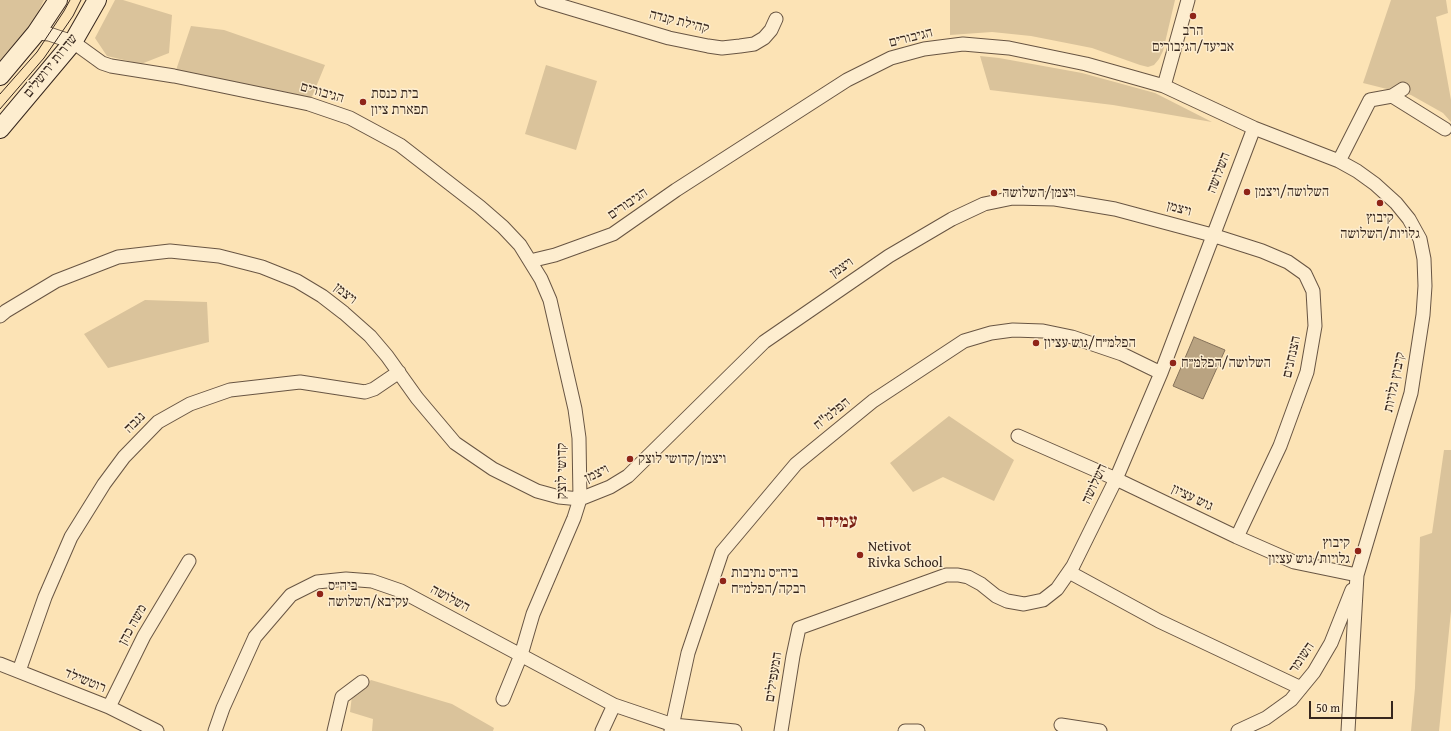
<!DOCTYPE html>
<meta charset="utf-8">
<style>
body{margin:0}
#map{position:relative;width:1451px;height:731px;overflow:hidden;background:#fce3b5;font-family:"Gentium Book Plus",serif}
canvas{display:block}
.scale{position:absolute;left:1309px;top:701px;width:84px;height:18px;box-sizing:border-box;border:2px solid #36261d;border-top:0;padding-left:5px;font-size:12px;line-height:14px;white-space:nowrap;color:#36261d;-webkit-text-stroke:3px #fdedcf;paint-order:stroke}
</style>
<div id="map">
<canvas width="1451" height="731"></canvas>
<div class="scale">50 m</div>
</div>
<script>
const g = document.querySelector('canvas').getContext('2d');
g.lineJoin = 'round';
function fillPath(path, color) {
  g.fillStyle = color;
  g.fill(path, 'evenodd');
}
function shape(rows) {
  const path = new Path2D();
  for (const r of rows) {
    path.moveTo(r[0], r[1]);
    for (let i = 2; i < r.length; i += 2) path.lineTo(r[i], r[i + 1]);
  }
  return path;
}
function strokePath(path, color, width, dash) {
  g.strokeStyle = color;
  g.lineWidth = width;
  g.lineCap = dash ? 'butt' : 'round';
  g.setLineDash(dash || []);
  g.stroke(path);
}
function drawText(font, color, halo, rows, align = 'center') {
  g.font = font + ' "Gentium Book Plus","Frank Ruhl Libre",serif';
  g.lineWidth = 3;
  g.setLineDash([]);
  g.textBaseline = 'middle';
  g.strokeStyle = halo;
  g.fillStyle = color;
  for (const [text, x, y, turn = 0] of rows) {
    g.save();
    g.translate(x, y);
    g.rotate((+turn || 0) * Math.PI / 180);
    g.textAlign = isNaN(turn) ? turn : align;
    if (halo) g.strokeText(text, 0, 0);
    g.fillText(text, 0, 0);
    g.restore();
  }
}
const green = shape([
 [0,0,44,0,19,51,0,72],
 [115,0,123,0,172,15,169,53,141,64,107,56,95,38],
 [950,0,1175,0,1163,51,1159,59,1154,65,1148,67,1140,65,1092,48,1031,36,992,32,950,35],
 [1391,0,1446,0,1448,13,1436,17,1451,100,1451,122,1443,113,1411,95,1363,83],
 [191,26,224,30,325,65,309,104,174,76],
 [980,56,999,58,1082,73,1155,93,1212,122,1113,105,990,90],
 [546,65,597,81,576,150,525,134],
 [145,300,207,302,209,342,108,368,84,334],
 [949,416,1014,460,994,501,943,477,913,492,890,463],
 [1444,450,1451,450,1451,611,1439,731,1411,731,1415,688,1420,537,1432,533],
 [371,680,452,704,494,728,493,731,372,731,373,719,350,712,352,696]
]);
const water = shape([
 [1194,337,1225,350,1203,399,1173,386,1194,337]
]);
const minor = shape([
 [542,0,669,38,708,46,722,48,740,46,754,44,764,38,771,30,776,19],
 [36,33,49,34,73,42,102,63,111,66,174,76,309,104,350,118,400,145,480,207,503,227,520,245,541,279,550,300,575,409,579,438,580,499,574,518,533,614,521,655,503,699],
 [1164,86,1188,0],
 [1392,96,1445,129],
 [1339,161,1370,100,1392,96,1403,89],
 [530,261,555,255,613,234,676,190,847,80,891,58,924,49,963,44,1009,48,1086,64,1164,86,1254,128,1339,161,1357,171,1375,184,1396,203,1409,219,1420,239,1424,259,1425,286,1423,315,1411,393,1357,575,1348,731],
 [0,316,6,311,56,281,118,257,170,251,219,256,262,267,297,281,322,296,344,313,370,336,387,356,417,398,455,443,493,469,537,491,559,497,580,499,610,487,628,476,764,342,889,256,952,219,984,204,1013,198,1055,199,1115,209,1212,235,1262,251,1288,262,1305,274,1313,291,1315,326,1307,372,1280,446,1237,537],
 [1018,436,1116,479,1237,537,1294,562,1357,575],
 [1069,572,1159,621,1301,688],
 [0,664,109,707,157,731],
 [19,671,45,597,71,537,104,484,124,457,158,422,190,404,230,390,300,382,365,392,374,389,399,372],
 [109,707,144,636,189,561],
 [1061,725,1100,731],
 [215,731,223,708,255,637,291,595,317,582,346,579,372,581,401,591,614,705,673,725,735,731],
 [334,731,342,697,362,682],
 [602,731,614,705],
 [671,731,688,653,722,552,796,464,873,401,964,341,991,333,1013,330,1043,331,1072,337,1122,354,1161,373],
 [781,731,793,656,799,628,946,575,958,575,968,577,981,584,996,596,1007,601,1024,604,1043,600,1057,589,1073,566,1116,479,1161,373,1254,128],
 [905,731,918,731],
 [1238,731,1266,718,1291,700,1314,672,1331,643,1352,590]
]);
const secondary = shape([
 [0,76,36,33,58,0],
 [0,129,73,42,97,0]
]);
const tram = shape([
 [0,94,37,52,64,11,70,0],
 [0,109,44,58,73,16,81,0]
]);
const markers = [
 [1193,16,4,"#8f2418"],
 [363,102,4,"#8f2418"],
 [1247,192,4,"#8f2418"],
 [994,193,4,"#8f2418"],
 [1380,203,4,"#8f2418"],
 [1036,343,4,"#8f2418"],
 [1173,363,4,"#8f2418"],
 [630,459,4,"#8f2418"],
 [1358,551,4,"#8f2418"],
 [860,555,4,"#8f2418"],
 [723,581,4,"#8f2418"],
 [320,594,4,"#8f2418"]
];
const streetNames = [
 ["קהילת קנדה",679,22,14],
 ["הגיבורים",911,38,-14],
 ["שדרות ירושלים",51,66,-51],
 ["הגיבורים",322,93,16],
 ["השלושה",1219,173,-69],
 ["הגיבורים",628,204,-34],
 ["ויצמן",1179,209,15],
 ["ויצמן",842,268,-35],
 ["ויצמן",345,294,38],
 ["הצנחנים",1292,357,-77],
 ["קיבוץ גלויות",1395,382,-78],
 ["הפלמ\"ח",832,414,-39],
 ["נגבה",135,423,-45],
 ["קדושי לוצק",562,471,-90],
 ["ויצמן",597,474,-26],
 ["השלושה",1095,484,-65],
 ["גוש עציון",1192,498,26],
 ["השלושה",450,599,28],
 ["משה כהן",133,625,-61],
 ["השומר",1302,658,-56],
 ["המעפילים",774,677,-81],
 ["רוטשילד",85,681,22]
];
const poiNames = [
 ["הרב",1193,31,"center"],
 ["אביעד/הגיבורים",1193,47,"center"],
 ["בית כנסת",371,94],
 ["תפארת ציון",371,110],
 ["השלושה/ויצמן",1255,192],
 ["ויצמן/השלושה",1002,193],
 ["קיבוץ",1380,218,"center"],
 ["גלויות/השלושה",1380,234,"center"],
 ["הפלמ״ח/גוש עציון",1044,343],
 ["השלושה/הפלמ״ח",1181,363],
 ["ויצמן/קדושי לוצק",638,459],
 ["קיבוץ",1350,543,"right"],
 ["גלויות/גוש עציון",1350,559,"right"],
 ["Netivot",868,547],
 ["Rivka School",868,563],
 ["ביה״ס נתיבות",731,573],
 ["רבקה/הפלמ״ח",731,589],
 ["ביה״ס",328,586],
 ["עקיבא/השלושה",328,602]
];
const districtNames = [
 ["עמידר",837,522]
];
fillPath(green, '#dac39b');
fillPath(water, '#b9a381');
strokePath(water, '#857159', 1);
strokePath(minor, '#685543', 15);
strokePath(secondary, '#36261d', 20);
strokePath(minor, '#fdedcf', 13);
strokePath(secondary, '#fdedcf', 18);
strokePath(tram, '#36261d', 1);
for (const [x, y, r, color] of markers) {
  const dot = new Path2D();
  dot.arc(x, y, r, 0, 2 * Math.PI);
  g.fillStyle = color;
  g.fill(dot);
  strokePath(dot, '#fdedcf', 1.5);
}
drawText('14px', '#36261d', '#fdedcf', streetNames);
drawText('14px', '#36261d', '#fdedcf', poiNames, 'left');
drawText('bold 18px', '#7a1f14', '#fdedcf', districtNames);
</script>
